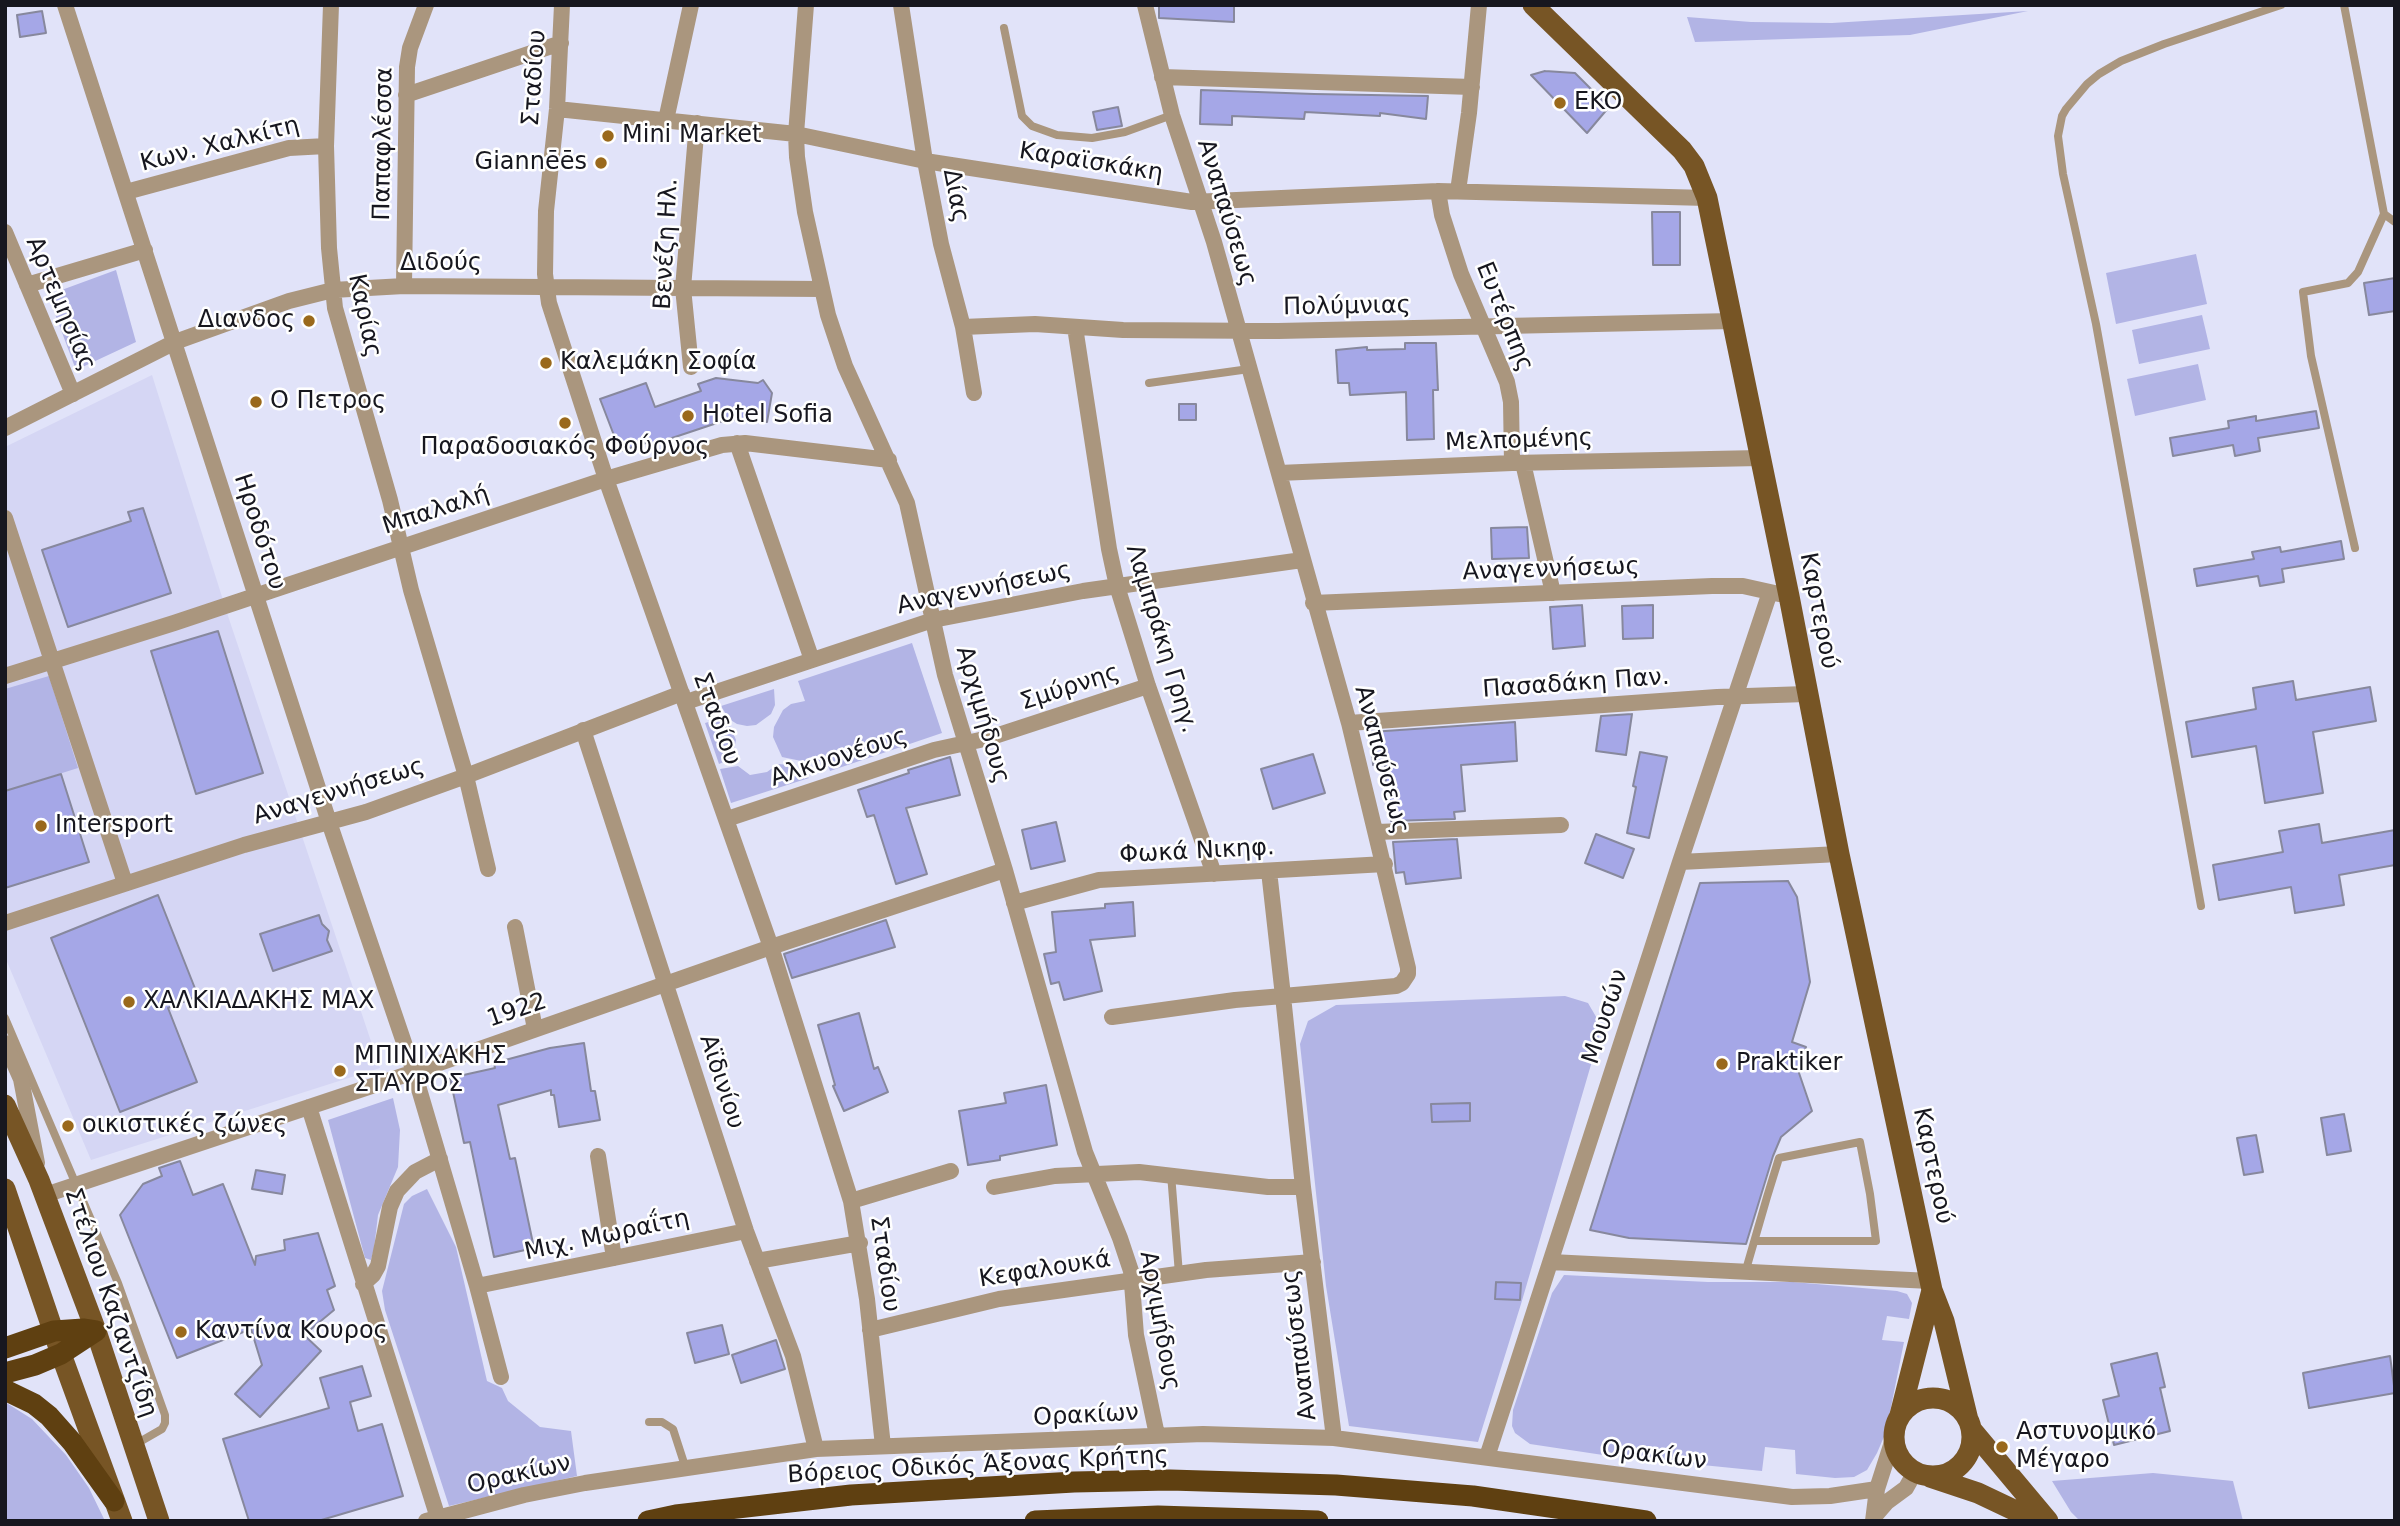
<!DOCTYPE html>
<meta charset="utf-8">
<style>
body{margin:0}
#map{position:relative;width:2400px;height:1526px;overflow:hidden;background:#e1e3f9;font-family:"DejaVu Sans",sans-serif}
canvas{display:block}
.frame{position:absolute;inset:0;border:7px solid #17171f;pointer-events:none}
</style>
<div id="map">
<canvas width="2400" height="1526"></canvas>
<div class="frame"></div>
</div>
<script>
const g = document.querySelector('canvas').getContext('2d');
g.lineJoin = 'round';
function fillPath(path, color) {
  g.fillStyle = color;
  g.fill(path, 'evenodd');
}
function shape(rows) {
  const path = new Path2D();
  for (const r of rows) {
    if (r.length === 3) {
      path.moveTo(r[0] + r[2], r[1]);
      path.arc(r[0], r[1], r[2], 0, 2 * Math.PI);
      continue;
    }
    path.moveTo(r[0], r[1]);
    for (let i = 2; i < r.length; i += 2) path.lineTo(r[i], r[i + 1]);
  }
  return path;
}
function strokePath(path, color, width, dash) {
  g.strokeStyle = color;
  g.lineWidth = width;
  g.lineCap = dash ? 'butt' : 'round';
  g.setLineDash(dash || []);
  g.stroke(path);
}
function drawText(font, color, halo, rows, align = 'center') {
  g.font = font + ' "DejaVu Sans",sans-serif';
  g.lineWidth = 5;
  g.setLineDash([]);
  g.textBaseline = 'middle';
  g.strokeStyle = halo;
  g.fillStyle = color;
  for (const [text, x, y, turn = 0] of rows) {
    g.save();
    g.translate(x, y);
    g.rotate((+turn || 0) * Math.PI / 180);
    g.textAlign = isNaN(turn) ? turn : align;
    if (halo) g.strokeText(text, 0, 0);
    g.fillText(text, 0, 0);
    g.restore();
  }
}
const built = shape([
 [152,375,229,619,380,1068,91,1160,5,957,5,447]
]);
const green = shape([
 [2028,11,1910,35,1695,42,1687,17,1751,22,1832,23],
 [2196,254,2207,304,2116,324,2106,273],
 [116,270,136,342,76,370,48,295],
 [2202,315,2210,349,2139,364,2132,330],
 [2198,364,2206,400,2135,416,2127,379],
 [912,643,942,733,830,771,826,760,811,763,782,757,773,737,774,727,783,710,791,704,805,701,798,681],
 [49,676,78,768,5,791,5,689],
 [774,689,775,705,771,714,756,725,747,726,737,724,729,719,721,706],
 [716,720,730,726,736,740,733,754,728,760,719,764,705,723],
 [778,764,790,765,809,778,731,803,720,769,738,766,750,775,767,772],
 [1565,996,1588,1003,1602,1027,1521,1304,1478,1442,1349,1426,1326,1286,1300,1044,1308,1021,1336,1005],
 [393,1098,400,1130,398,1167,378,1215,374,1249,371,1260,365,1258,328,1120],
 [427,1189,456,1247,487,1381,502,1388,508,1401,540,1427,571,1431,577,1476,449,1506,385,1310,382,1291,404,1204,412,1196],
 [1564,1275,1708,1282,1793,1282,1897,1291,1907,1294,1912,1303,1909,1319,1887,1316,1882,1340,1904,1342,1886,1432,1877,1453,1867,1470,1854,1477,1835,1478,1796,1474,1795,1450,1765,1447,1762,1471,1603,1455,1530,1444,1515,1433,1512,1426,1513,1410,1552,1293],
 [5,1402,32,1419,66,1455,89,1488,105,1521,5,1521],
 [2153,1473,2233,1481,2243,1521,2080,1521,2071,1512,2052,1481]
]);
const building = shape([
 [1159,5,1234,5,1234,22,1159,18,1159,5],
 [42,11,46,33,20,37,17,15,42,11],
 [1545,71,1575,73,1609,107,1587,133,1531,75,1545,71],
 [1201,90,1314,94,1428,96,1426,119,1380,113,1380,116,1305,112,1304,119,1232,116,1232,125,1200,124,1201,90],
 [1118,107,1122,126,1097,130,1093,112,1118,107],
 [1652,212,1680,212,1680,265,1653,265,1652,212],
 [2395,278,2395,311,2369,315,2364,283,2395,278],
 [1405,343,1436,343,1438,390,1433,390,1434,439,1407,440,1406,392,1350,395,1349,383,1338,383,1336,350,1367,347,1367,350,1405,349,1405,343],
 [716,378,758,383,763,380,772,393,767,422,729,419,651,445,649,442,620,451,600,399,646,383,655,407,701,391,698,384,716,378],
 [1179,404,1196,404,1196,420,1179,420,1179,404],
 [2316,411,2319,428,2258,438,2260,451,2235,456,2233,445,2173,456,2170,438,2229,428,2228,421,2256,416,2256,421,2316,411],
 [143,508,171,593,68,627,42,550,131,521,128,512,143,508],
 [1527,527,1529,558,1492,559,1491,528,1527,527],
 [2341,541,2344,559,2282,569,2284,582,2260,586,2258,576,2197,586,2194,569,2254,559,2252,552,2280,547,2281,552,2341,541],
 [1582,605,1585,646,1553,649,1550,607,1582,605],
 [1653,605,1653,638,1623,639,1622,606,1653,605],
 [218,631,263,773,196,794,151,651,218,631],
 [2293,681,2296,700,2370,687,2376,721,2313,732,2323,793,2265,803,2256,746,2192,757,2186,722,2256,709,2253,688,2293,681],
 [1632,714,1626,755,1596,751,1601,716,1632,714],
 [1515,722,1517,761,1461,765,1465,811,1454,812,1455,819,1391,821,1391,815,1388,816,1385,764,1373,765,1371,732,1515,722],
 [1640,752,1667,757,1649,838,1627,833,1636,787,1633,786,1640,752],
 [1313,754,1325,793,1273,809,1261,769,1313,754],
 [950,757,960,795,906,808,927,874,896,884,874,815,867,817,858,790,909,773,908,770,950,757],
 [61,774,89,862,5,888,5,791,61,774],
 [1056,822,1065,861,1031,869,1022,830,1056,822],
 [2319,824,2322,843,2395,830,2395,865,2339,875,2344,905,2295,913,2291,887,2219,900,2213,865,2283,852,2279,831,2319,824],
 [1596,834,1634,849,1623,878,1585,863,1596,834],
 [1457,839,1461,878,1406,884,1404,872,1396,873,1393,842,1457,839],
 [1788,881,1797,897,1810,982,1792,1042,1806,1047,1799,1073,1812,1111,1781,1137,1773,1156,1746,1244,1629,1238,1590,1230,1700,883,1788,881],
 [158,895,198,996,168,1008,197,1082,120,1112,51,938,158,895],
 [1133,902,1135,936,1090,940,1102,991,1064,1000,1059,982,1051,984,1044,954,1056,952,1052,912,1105,908,1105,904,1133,902],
 [319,915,322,924,329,931,327,940,332,951,273,971,260,934,319,915],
 [886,920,895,947,792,978,784,954,886,920],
 [859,1013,874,1069,878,1067,888,1092,844,1111,833,1086,835,1085,818,1025,859,1013],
 [584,1043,591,1091,595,1091,600,1120,559,1127,554,1095,551,1095,551,1090,498,1105,510,1159,515,1158,534,1248,494,1257,470,1142,464,1143,450,1078,495,1068,494,1063,550,1048,584,1043],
 [1046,1085,1057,1145,1000,1156,1000,1160,968,1165,959,1111,1006,1103,1004,1093,1046,1085],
 [1470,1103,1470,1121,1432,1122,1431,1104,1470,1103],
 [2344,1114,2351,1151,2327,1155,2321,1118,2344,1114],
 [2256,1135,2263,1172,2244,1175,2237,1138,2256,1135],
 [180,1161,193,1195,223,1184,255,1265,256,1256,285,1250,284,1240,318,1233,335,1286,327,1290,334,1310,304,1335,321,1351,260,1417,235,1394,262,1365,251,1329,177,1358,120,1215,143,1184,162,1176,159,1168,180,1161],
 [256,1170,285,1175,282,1194,252,1189,256,1170],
 [1496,1282,1521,1283,1520,1300,1495,1299,1496,1282],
 [722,1325,729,1354,695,1363,687,1333,722,1325],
 [776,1340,785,1369,741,1383,732,1355,776,1340],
 [2157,1353,2165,1387,2160,1388,2170,1431,2114,1445,2103,1400,2119,1396,2111,1364,2157,1353],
 [2390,1356,2395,1393,2309,1408,2303,1373,2390,1356],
 [362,1366,371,1396,350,1402,358,1431,382,1424,403,1496,318,1521,249,1521,223,1439,329,1408,320,1378,362,1366]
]);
const lane = shape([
 [2344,5,2384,214],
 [1004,28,1022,116,1032,126,1057,135,1092,138,1125,132,1172,115],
 [1149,383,1249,369],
 [2355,548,2311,356,2303,292,2348,283,2358,272,2384,214,2395,222],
 [2201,906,2096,324,2063,174,2058,136,2062,116,2066,109,2087,84,2099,74,2121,61,2164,44,2281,5],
 [5,1018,118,1283,165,1415,165,1423,162,1429,136,1444],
 [1171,1174,1179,1274],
 [1745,1273,1767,1197,1779,1158,1860,1142,1870,1194,1876,1241,1755,1241],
 [649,1422,662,1422,673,1429,685,1466]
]);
const street = shape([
 [65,5,329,822,414,1072,477,1286,501,1377],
 [331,5,326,146,329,248,335,308,390,500,411,590,466,776,488,869],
 [562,5,557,109,546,211,545,274,549,303,606,479,771,947,851,1201,867,1299,883,1446],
 [806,5,796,134,797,157,805,212,828,315,845,366,907,503,945,675,1005,870,1085,1152,1120,1238,1131,1271,1136,1335,1157,1435],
 [901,5,925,161,941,244,963,327,974,393],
 [1145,5,1172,115,1214,242,1349,723,1408,968,1408,974,1402,983,1396,986,1283,996,1303,1187,1334,1438],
 [1162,77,1472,87],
 [406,95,561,43],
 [557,109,796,134,925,161,1192,202,1438,191,1707,198],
 [666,120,691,5],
 [1438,191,1442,215,1461,274,1507,382,1511,402,1512,463],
 [1458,191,1469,113,1479,5],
 [126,192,289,148,326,146],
 [5,232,73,394],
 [27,285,145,250],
 [404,286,407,67,410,48,426,5],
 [963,327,1035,324,1123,330,1278,331,1732,321],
 [1075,327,1109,549,1117,586,1148,686,1214,874],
 [691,367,683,288,697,123],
 [5,428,175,342,289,301,333,290,404,286,822,289],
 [737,443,812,660],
 [1523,463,1553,593],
 [1279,473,1512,463,1760,458],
 [5,518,125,883],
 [1313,603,1712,586,1743,586,1779,594],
 [5,676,174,623,606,479,722,445,745,443,889,460],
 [686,702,933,620,1083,591,1302,560],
 [1349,723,1717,697,1806,694],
 [583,730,746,1231,793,1356,816,1449],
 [727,819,934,750,989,738,1148,686],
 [1377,832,1561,825],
 [1680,862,1839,854],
 [1014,903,1099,880,1385,864],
 [5,923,244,845,366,812,466,776,682,693],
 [515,927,535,1029],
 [1112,1017,1235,1000,1283,996,1269,871],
 [5,1043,21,1079,37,1163],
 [309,1107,438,1518],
 [598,1156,614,1258],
 [994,1187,1055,1176,1139,1172,1268,1187,1303,1187],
 [45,1195,414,1072,771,947,1005,870],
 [851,1201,951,1171],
 [757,1261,860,1243],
 [1551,1262,1930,1281],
 [363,1284,373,1275,378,1266,390,1207,397,1191,415,1172,440,1159],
 [477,1286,746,1231],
 [870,1330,999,1299,1206,1270,1313,1262],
 [1487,1457,1680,862,1770,592],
 [1874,1517,1887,1502,1906,1488,1915,1472],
 [426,1521,524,1495,585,1483,816,1449,1203,1434,1334,1438,1792,1497,1830,1496,1877,1489],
 [1873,1521,1877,1489,1893,1439]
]);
const primary = shape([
 [1533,5,1682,150,1694,166,1707,198,1789,596,1839,854,1932,1290,1944,1321,1968,1420],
 [5,1105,39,1180,96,1331,159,1521],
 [5,1189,61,1354,122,1521],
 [1933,1437,39],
 [1900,1415,1932,1290],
 [1971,1429,2048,1521],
 [1930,1477,1978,1493,2037,1521]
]);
const highway = shape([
 [5,1348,54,1331,83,1329,96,1331],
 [5,1373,35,1365,61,1354,96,1331],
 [5,1390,34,1404,49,1416,72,1442,114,1501],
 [648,1521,676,1515,851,1495,1074,1482,1170,1480,1336,1485,1473,1496,1646,1521],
 [1035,1521,1158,1516,1318,1521]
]);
const markers = [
 [1560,103,7,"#9a691c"],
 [608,136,7,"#9a691c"],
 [601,163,7,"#9a691c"],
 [309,321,7,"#9a691c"],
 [546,363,7,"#9a691c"],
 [256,402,7,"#9a691c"],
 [688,416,7,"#9a691c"],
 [565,423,7,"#9a691c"],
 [41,826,7,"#9a691c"],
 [129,1002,7,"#9a691c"],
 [1722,1064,7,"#9a691c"],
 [340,1071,7,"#9a691c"],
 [68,1126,7,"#9a691c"],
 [181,1332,7,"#9a691c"],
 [2002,1447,7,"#9a691c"]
];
const streetNames = [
 ["Σταδίου",535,78,-86],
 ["Παπαφλέσσα",384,144,-89],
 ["Κων. Χαλκίτη",220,145,-14],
 ["Καραϊσκάκη",1091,163,9],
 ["Δίας",955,196,79],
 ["Αναπαύσεως",1226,213,73],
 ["Βενέζη Ηλ.",667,244,-87],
 ["Διδούς",441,264],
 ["Αρτεμησίας",60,304,67],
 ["Πολύμνιας",1347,307,-1],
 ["Καρίας",364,316,78],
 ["Ευτέρπης",1504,317,68],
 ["Μελπομένης",1519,441,-2],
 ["Μπαλαλή",436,511,-18],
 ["Ηροδότου",259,532,72],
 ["Αναγεννήσεως",1551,570,-2],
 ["Αναγεννήσεως",984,589,-12],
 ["Καρτερού",1818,611,79],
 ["Λαμπράκη Γρηγ.",1161,639,73],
 ["Πασαδάκη Παν.",1576,684,-4],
 ["Σμύρνης",1070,688,-18],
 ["Αρχιμήδους",982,715,74],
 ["Σταδίου",716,719,70],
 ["Αλκυονέους",839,758,-18],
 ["Αναπαύσεως",1381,760,75],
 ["Αναγεννήσεως",339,792,-17],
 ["Φωκά Νικηφ.",1197,852,-3],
 ["1922",517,1011,-19],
 ["Μουσών",1606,1017,-72],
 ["Αϊδινίου",721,1082,72],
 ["Καρτερού",1932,1166,78],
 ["Μιχ. Μωραΐτη",607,1236,-12],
 ["Σταδίου",884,1264,82],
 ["Κεφαλουκά",1045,1270,-9],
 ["Στέλιου Καζαντζίδη",110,1303,71],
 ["Αρχιμήδους",1159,1321,80],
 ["Αναπαύσεως",1300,1345,-97],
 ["Ορακίων",1086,1416,-3],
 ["Ορακίων",1654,1456,7],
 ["Βόρειος Οδικός Άξονας Κρήτης",978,1466,-3],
 ["Ορακίων",519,1475,-13]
];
const poiNames = [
 ["EKO",1574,103],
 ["Mini Market",622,136],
 ["Giannēēs",587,163,"right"],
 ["Διανδος",295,321,"right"],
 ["Καλεμάκη Σοφία",560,363],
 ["Ο Πετρος",270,402],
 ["Hotel Sofia",702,416],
 ["Παραδοσιακός Φούρνος",565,448,"center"],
 ["Intersport",55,826],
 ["ΧΑΛΚΙΑΔΑΚΗΣ MAX",143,1002],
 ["ΜΠΙΝΙΧΑΚΗΣ",354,1057],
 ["ΣΤΑΥΡΟΣ",354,1085],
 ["Praktiker",1736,1064],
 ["οικιστικές ζώνες",82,1126],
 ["Καντίνα Κουρος",195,1332],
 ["Αστυνομικό",2016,1433],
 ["Μέγαρο",2016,1461]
];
fillPath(built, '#d5d6f4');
fillPath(green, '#b2b4e5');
fillPath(building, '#a5a7e7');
strokePath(building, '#87889d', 2);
strokePath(lane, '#aa967e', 8);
strokePath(street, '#aa967e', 16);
strokePath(primary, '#775525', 21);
strokePath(highway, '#5f4011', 21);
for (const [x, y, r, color] of markers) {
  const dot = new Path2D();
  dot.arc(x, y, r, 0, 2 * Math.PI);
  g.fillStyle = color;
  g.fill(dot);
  strokePath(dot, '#fff', 2.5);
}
drawText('24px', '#17171f', '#fff', streetNames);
drawText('24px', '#17171f', '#fff', poiNames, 'left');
</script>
